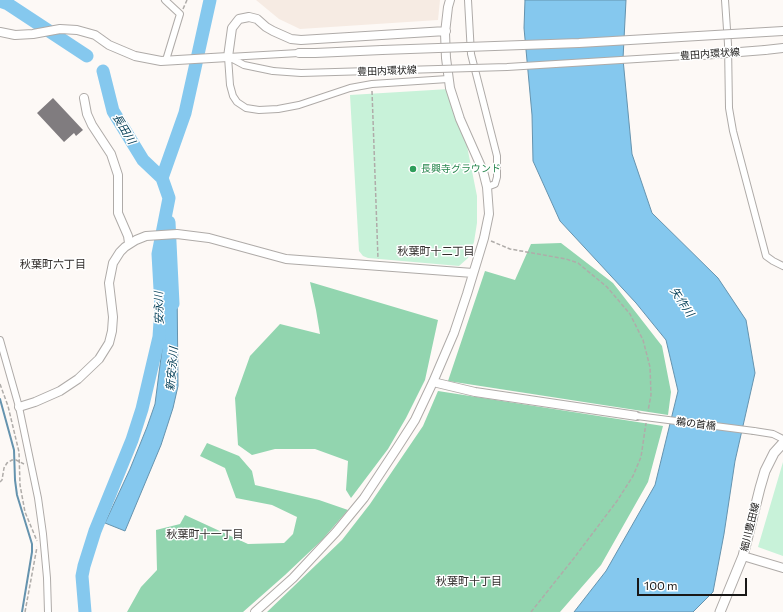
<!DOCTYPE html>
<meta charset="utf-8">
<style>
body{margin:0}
#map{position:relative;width:783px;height:612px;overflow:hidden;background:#fdf9f6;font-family:Commissioner,sans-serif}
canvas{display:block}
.scale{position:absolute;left:637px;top:578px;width:110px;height:18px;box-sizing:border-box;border:2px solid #191817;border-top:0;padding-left:5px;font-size:12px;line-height:14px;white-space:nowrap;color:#191817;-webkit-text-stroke:3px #fff;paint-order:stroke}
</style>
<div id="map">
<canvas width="783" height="612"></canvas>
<div class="scale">100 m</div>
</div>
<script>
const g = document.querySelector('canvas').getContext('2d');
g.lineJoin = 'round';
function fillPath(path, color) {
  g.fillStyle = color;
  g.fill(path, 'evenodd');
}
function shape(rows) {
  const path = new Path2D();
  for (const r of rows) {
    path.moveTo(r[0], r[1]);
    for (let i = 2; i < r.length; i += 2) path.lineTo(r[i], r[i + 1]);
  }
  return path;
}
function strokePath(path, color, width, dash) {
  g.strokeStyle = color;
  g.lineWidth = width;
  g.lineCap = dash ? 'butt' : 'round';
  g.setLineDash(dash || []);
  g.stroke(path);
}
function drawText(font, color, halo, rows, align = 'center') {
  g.font = font + ' Commissioner,"Noto Sans JP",sans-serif';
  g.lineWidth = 3;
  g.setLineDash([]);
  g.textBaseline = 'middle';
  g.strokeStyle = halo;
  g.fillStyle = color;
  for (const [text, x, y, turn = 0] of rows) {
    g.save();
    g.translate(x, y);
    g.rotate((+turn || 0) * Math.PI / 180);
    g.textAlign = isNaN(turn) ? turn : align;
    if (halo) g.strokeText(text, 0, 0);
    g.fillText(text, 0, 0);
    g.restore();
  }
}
const built = shape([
 [256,0,440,0,438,20,300,29,279,19]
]);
const green = shape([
 [449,89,466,141,477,196,477,223,474,242,468,258,459,266,368,258,363,256,359,251,350,95],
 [783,462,783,556,758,547]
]);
const forest = shape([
 [561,243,613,283,662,346,671,392,668,415,448,381,485,271,515,280,531,244],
 [310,282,438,320,425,380,406,418,388,449,351,498,346,490,348,461,315,449,275,449,252,455,238,445,235,398,250,356,280,324,320,334,316,310],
 [438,391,663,426,648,482,601,565,560,612,267,612,342,540,370,504,423,426],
 [207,443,239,456,252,471,255,485,319,500,348,510,322,540,285,575,243,612,127,612,141,587,157,570,156,530,180,524,185,515,248,544,284,543,293,534,297,517,272,505,236,498,225,468,200,456]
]);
const water = shape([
 [525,0,626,0,623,59,632,154,652,213,718,278,746,320,755,373,735,461,724,534,713,592,693,612,574,612,606,571,655,485,678,391,666,340,636,303,560,221,533,161,532,115,524,28,525,0],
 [177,281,178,386,173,408,161,445,125,531,105,523,130,469,147,427,155,404,163,342,164,297,177,281]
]);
const stream = shape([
 [0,399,14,450,15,480,17,495,32,544,32,552,22,612]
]);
const river = shape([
 [0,1,8,4,87,56],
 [103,71,113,111,143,160,162,178],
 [169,222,173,304],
 [85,612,82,576,84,566,95,531,132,440,142,409,159,337,161,307,158,254,169,198,162,178,185,113,210,0]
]);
const building = shape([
 [53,98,83,130,76,136,74,133,64,142,37,113]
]);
const path = shape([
 [183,9,187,0],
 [372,91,378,259],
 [491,241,510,249,566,259,578,263,607,287,630,314,643,340,650,367,651,395,648,411],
 [0,384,8,406,19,452,20,485,25,512,37,541],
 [0,482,2,480,4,468,7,463,12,460,16,460,24,464],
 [25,612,37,547],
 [531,612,574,558,617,501,633,476,641,457,646,423]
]);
const minor = shape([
 [165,0,180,14,166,60],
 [468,0,471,54,497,156,497,177,495,184,487,187],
 [725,0,728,44,729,108,733,131,766,256,773,261,783,266],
 [228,57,230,85,233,96,237,102,246,108,259,110,278,109,299,105,350,88,372,84,448,79],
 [228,57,299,53],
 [229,57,244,65,273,71],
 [0,340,19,407,38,498,43,534,47,578,48,612],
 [754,431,773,434,783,439]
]);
const tertiary = shape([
 [0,32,15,35,33,34,60,29,77,30,95,35,109,45,135,56,161,61,228,57,232,28,239,19,249,17,257,19,266,27,273,31,291,39,301,40,446,31],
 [749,33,783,31],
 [765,50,783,48],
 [299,53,315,53,382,50],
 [84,98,87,114,92,125,111,154,118,175,118,213,128,236,129,243],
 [433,382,475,392,637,416],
 [19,407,35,402,60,391,78,379,99,359,109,343,112,331,113,317,109,283,113,263,120,252,125,247,136,240,146,236,177,234,209,238,286,259,473,273],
 [743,556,783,568],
 [255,612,293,578,336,532,364,498,397,448,415,420,433,382,454,333,467,294,484,238,489,214,487,187,483,171,460,119,450,88,446,58,445,33,448,7,450,0]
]);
const secondary = shape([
 [720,612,743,556,760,488,765,471,774,453,783,443]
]);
const minorBridge = shape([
 [273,71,301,73,507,67,702,55],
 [637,416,754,431]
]);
const tertiaryBridge = shape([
 [382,50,579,43,749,33],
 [702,55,765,50]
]);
const markers = [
 [413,169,4,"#2e9e5b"]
];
const streetNames = [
 ["豊田内環状線",710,54,-4],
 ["豊田内環状線",387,71,-2],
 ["鵜の首橋",696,424,7],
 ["細川豊田線",750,527,-76]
];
const leisureNames = [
 ["長興寺グラウンド",421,169]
];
const waterNames = [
 ["長田川",124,129,59],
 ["矢作川",682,302,56],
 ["安永川",159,308,-91],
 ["新安永川",172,369,-85]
];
const neighbourhoodNames = [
 ["秋葉町十二丁目",436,251],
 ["秋葉町六丁目",53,264],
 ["秋葉町十一丁目",205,534],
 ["秋葉町十丁目",469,581]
];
fillPath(built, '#f6ebe3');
fillPath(green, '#c8f2d9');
fillPath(forest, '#92d5af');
fillPath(water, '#85c8ee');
strokePath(water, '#6593ae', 1);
strokePath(stream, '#6593ae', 2);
strokePath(river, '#85c8ee', 13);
fillPath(building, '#807c7f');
strokePath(minor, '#afaba8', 8);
strokePath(tertiary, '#afaba8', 10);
strokePath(secondary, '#afaba8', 11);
strokePath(path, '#afaca9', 1.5, [4, 2]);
strokePath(minor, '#fff', 6);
strokePath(tertiary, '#fff', 8);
strokePath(secondary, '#fff', 9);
strokePath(minorBridge, '#afaba8', 8, []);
strokePath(tertiaryBridge, '#afaba8', 10, []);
strokePath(minorBridge, '#fff', 6);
strokePath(tertiaryBridge, '#fff', 8);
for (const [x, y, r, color] of markers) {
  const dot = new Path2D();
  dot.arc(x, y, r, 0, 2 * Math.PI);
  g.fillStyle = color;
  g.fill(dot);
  strokePath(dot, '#fff', 1.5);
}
drawText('10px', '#191817', '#fff', streetNames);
drawText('10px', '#27864d', '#fff', leisureNames, 'left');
drawText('italic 11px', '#013c55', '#fff', waterNames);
drawText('11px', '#312d2b', '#fff', neighbourhoodNames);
</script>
